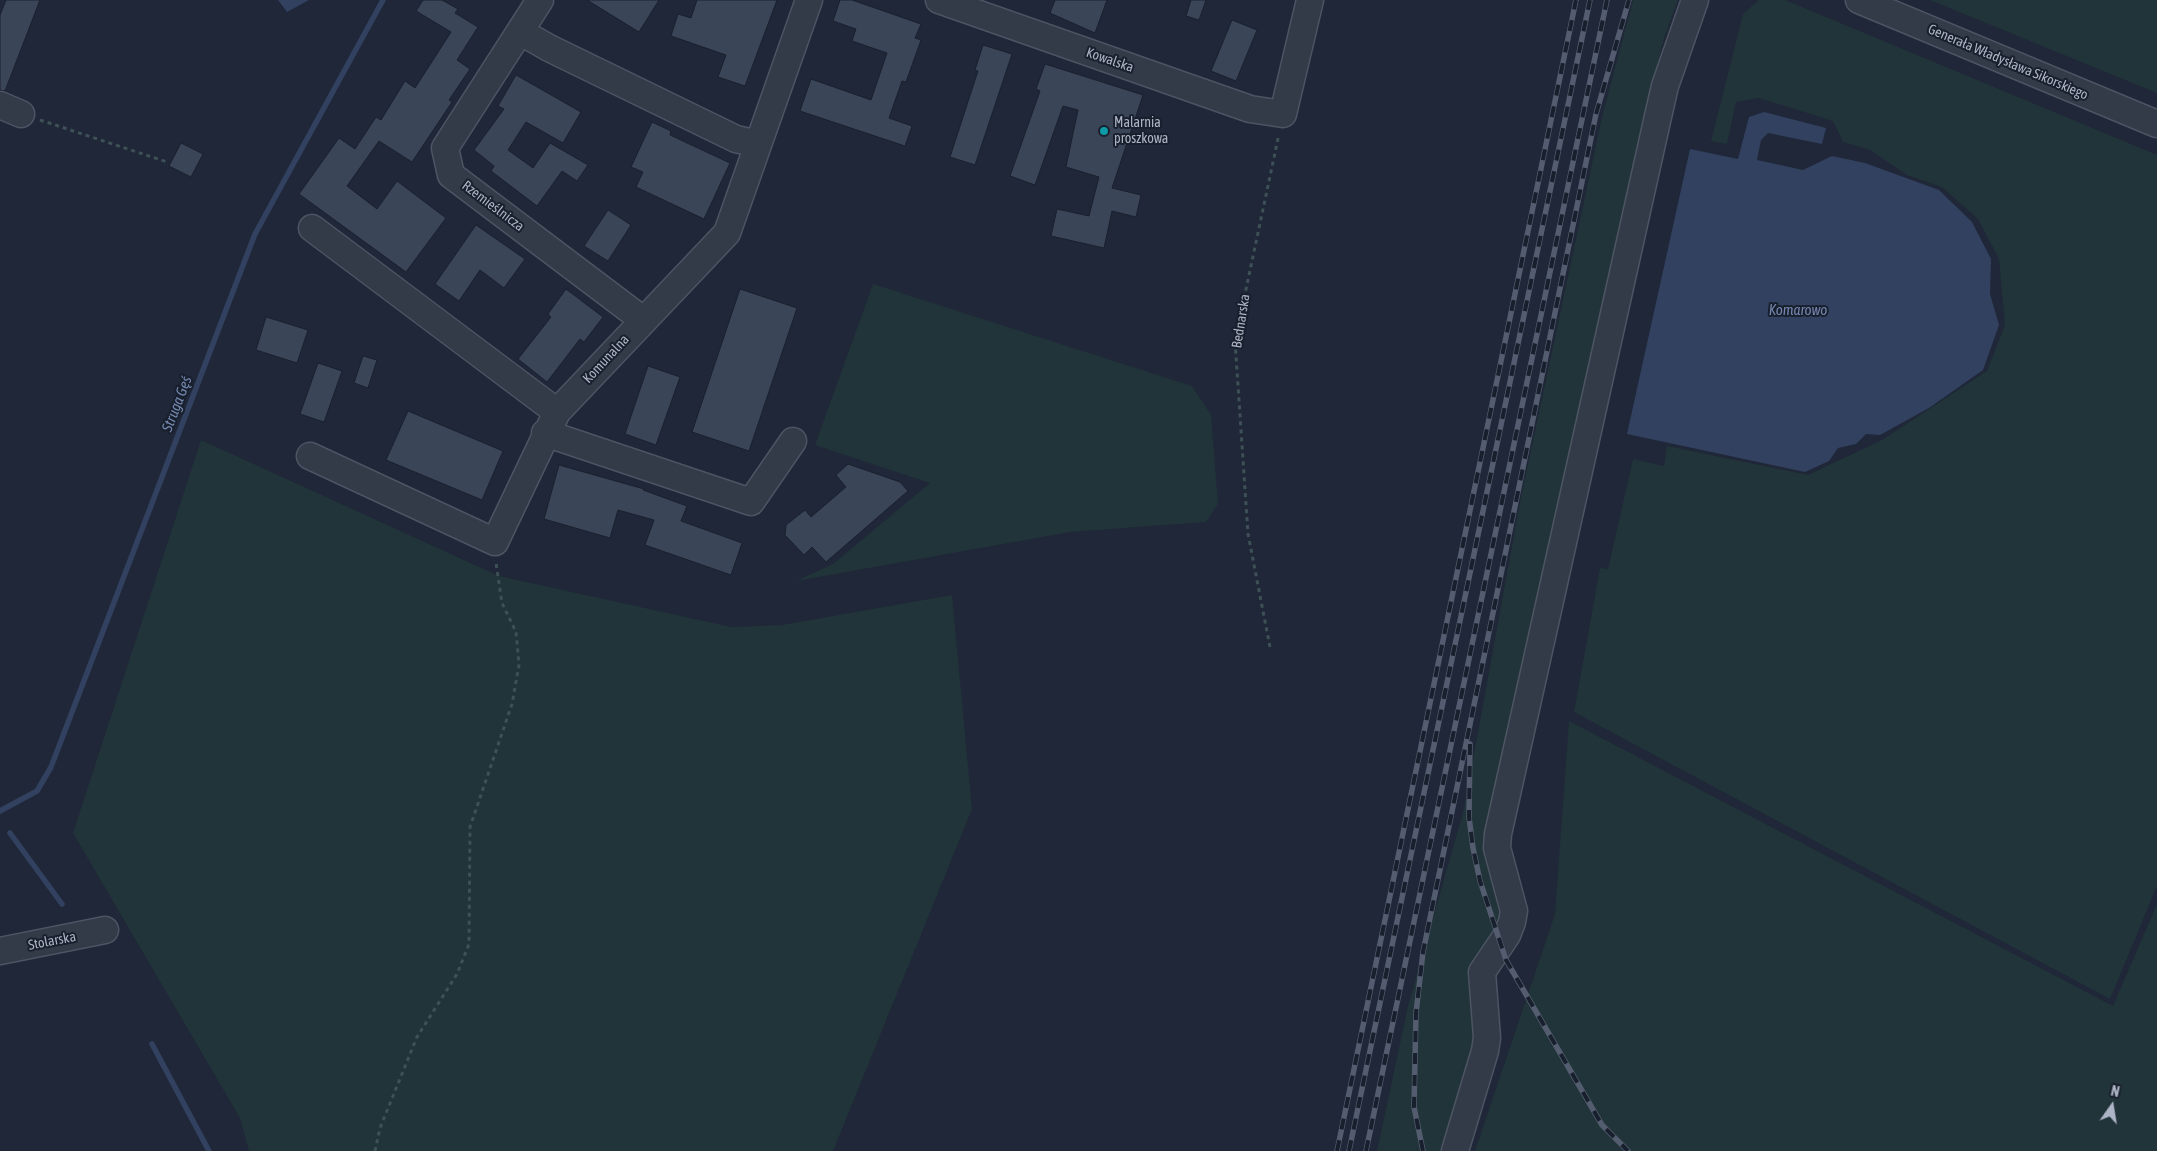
<!DOCTYPE html>
<meta charset="utf-8">
<style>
body{margin:0}
#map{position:relative;width:2157px;height:1151px;overflow:hidden;background:#1f2738;font-family:"Asap Condensed",sans-serif}
canvas{display:block}
.north{position:absolute;left:2087px;top:1081px;width:50px;height:50px;-webkit-text-stroke:4px #181f2d;paint-order:stroke;rotate:13deg;font-size:14px;font-weight:700;line-height:20px;text-align:center;color:#adb4c5}
.north::after{content:'';display:block;margin:auto;width:18px;height:22px;background:#adb4c5;clip-path:polygon(50% 0,100% 100%,50% 72%,0 100%)}
</style>
<div id="map">
<canvas width="2157" height="1151"></canvas>
<div class="north">N</div>
</div>
<script>
const g = document.querySelector('canvas').getContext('2d');
g.lineJoin = 'round';
function fillPath(path, color) {
  g.fillStyle = color;
  g.fill(path, 'evenodd');
}
function shape(rows) {
  const path = new Path2D();
  for (const r of rows) {
    path.moveTo(r[0], r[1]);
    for (let i = 2; i < r.length; i += 2) path.lineTo(r[i], r[i + 1]);
  }
  return path;
}
function strokePath(path, color, width, dash) {
  g.strokeStyle = color;
  g.lineWidth = width;
  g.lineCap = dash ? 'butt' : 'round';
  g.setLineDash(dash || []);
  g.stroke(path);
}
function drawText(font, color, halo, rows, align = 'center') {
  g.font = font + ' "Asap Condensed",sans-serif';
  g.lineWidth = 4;
  g.setLineDash([]);
  g.textBaseline = 'middle';
  g.strokeStyle = halo;
  g.fillStyle = color;
  for (const [text, x, y, turn = 0] of rows) {
    g.save();
    g.translate(x, y);
    g.rotate((+turn || 0) * Math.PI / 180);
    g.textAlign = isNaN(turn) ? turn : align;
    if (halo) g.strokeText(text, 0, 0);
    g.fillText(text, 0, 0);
    g.restore();
  }
}
const green = shape([
 [1633,0,1678,0,1664,38,1643,123,1488,842,1504,910,1500,928,1480,951,1471,966,1469,978,1476,1036,1446,1151,1377,1151,1408,1006,1464,809,1521,497,1602,117],
 [1759,0,1785,0,2157,155,2157,886,2110,999,1574,712,1600,568,1608,569,1633,459,1664,466,1667,446,1808,475,1882,440,1987,371,2005,325,1999,259,1978,219,1942,187,1907,175,1870,150,1843,142,1833,121,1759,98,1736,102,1727,144,1711,141,1743,14],
 [1930,0,2157,0,2157,93],
 [873,284,1192,386,1211,415,1218,504,1206,522,1070,532,796,581,833,564,930,483,815,445],
 [201,440,499,576,731,627,782,625,952,595,972,809,833,1151,249,1151,240,1118,73,833],
 [1569,721,2113,1006,2157,904,2157,1151,1475,1151,1555,914]
]);
const water = shape([
 [278,0,309,0,287,12],
 [1764,112,1826,128,1822,144,1768,133,1761,140,1757,160,1803,170,1832,156,1865,163,1939,190,1972,222,1991,259,1990,294,1999,325,1983,370,1929,408,1880,435,1866,434,1856,444,1838,448,1829,461,1805,472,1627,434,1690,149,1738,159,1749,117]
]);
const stream = shape([
 [0,811,37,791,51,767,255,234,383,0],
 [10,833,62,904],
 [152,1044,209,1151]
]);
const building = shape([
 [6,0,40,0,5,91,0,90,0,15,6,0],
 [423,0,442,0,458,9,455,13,478,27,457,60,470,69,449,100,452,102,412,162,379,141,347,186,377,209,397,181,446,218,406,272,299,194,339,138,355,149,376,117,381,120,405,81,415,88,451,32,416,11,423,0],
 [587,0,659,0,639,32,587,0],
 [697,0,777,0,745,86,718,77,726,55,671,36,678,14,691,18,697,0],
 [840,0,852,0,921,24,915,38,921,40,906,82,902,81,889,118,912,126,905,146,800,111,811,79,871,100,887,53,852,41,856,29,833,21,840,0],
 [1055,0,1107,0,1095,33,1050,13,1055,0],
 [1191,0,1206,0,1199,20,1186,16,1191,0],
 [1232,20,1257,30,1236,81,1211,71,1232,20],
 [983,45,1012,54,975,165,950,157,978,71,975,70,983,45],
 [1045,64,1143,95,1112,188,1141,195,1136,217,1112,211,1104,248,1051,236,1057,209,1089,216,1099,177,1066,167,1078,110,1063,106,1035,185,1010,176,1040,91,1036,89,1045,64],
 [516,75,581,112,563,143,526,122,508,150,533,168,550,143,588,165,577,181,562,171,537,206,491,171,494,166,474,150,504,109,498,106,516,75],
 [652,122,671,131,670,135,730,163,704,219,636,187,643,172,631,167,652,122],
 [181,143,203,154,191,177,169,166,181,143],
 [608,210,631,225,608,261,584,246,608,210],
 [476,225,525,259,504,288,480,270,459,301,435,284,476,225],
 [566,289,603,317,584,342,580,339,547,382,518,359,551,317,548,314,566,289],
 [740,289,797,308,749,451,692,432,740,289],
 [266,317,308,330,297,363,256,350,266,317],
 [363,356,377,360,368,388,354,383,363,356],
 [318,363,342,371,324,422,300,414,318,363],
 [648,366,680,377,656,445,625,434,648,366],
 [408,411,503,451,482,500,386,460,408,411],
 [848,464,900,482,908,491,826,562,812,547,804,555,785,535,786,525,805,510,811,517,846,487,836,475,848,464],
 [559,465,644,489,643,490,687,506,681,521,742,543,731,575,645,545,654,520,618,510,610,538,544,519,559,465]
]);
const path = shape([
 [40,120,167,162],
 [1270,647,1248,534,1235,341,1279,134],
 [375,1151,380,1128,417,1037,457,974,469,944,470,827,512,704,519,665,516,632,502,603,496,563]
]);
const minor = shape([
 [540,0,445,148,451,175,643,320],
 [939,0,1250,109,1283,114,1310,0],
 [1859,0,2157,124],
 [521,32,549,48,736,139,758,144],
 [0,105,21,114],
 [312,228,557,412],
 [545,433,751,502,793,441],
 [310,456,495,542,557,412,727,233,809,0],
 [0,951,105,930],
 [1455,1151,1485,1051,1487,1038,1482,972,1507,935,1512,922,1514,911,1497,848,1498,834,1657,121,1665,86,1695,0]
]);
const rail = shape([
 [1470,744,1469,817,1473,848,1480,881,1506,960,1602,1125,1628,1151],
 [1337,1151,1576,0],
 [1349,1151,1590,0],
 [1366,1151,1607,0],
 [1423,1151,1414,1107,1416,1013,1423,952,1596,114,1629,0]
]);
const markers = [
 [1104,131,5,"#0f9aa8"]
];
const streetNames = [
 ["Kowalska",1110,60,19],
 ["Generała Władysława Sikorskiego",2008,62,23],
 ["Rzemieślnicza",493,206,37],
 ["Bednarska",1241,321,-81],
 ["Komunalna",606,359,-47],
 ["Stolarska",52,941,-11]
];
const poiNames = [
 ["Malarnia",1114,123],
 ["proszkowa",1114,139]
];
const waterNames = [
 ["Komarowo",1798,310],
 ["Struga Gęś",177,404,-69]
];
fillPath(green, '#213439');
fillPath(water, '#324160');
strokePath(stream, '#324160', 5.5);
fillPath(building, '#3b4558');
strokePath(building, '#1a212f', 1);
strokePath(minor, '#4d5463', 29);
strokePath(path, '#3e5156', 3, [4, 4]);
strokePath(minor, '#333a48', 26);
strokePath(rail, '#545d70', 5.5);
strokePath(rail, '#181f2d', 4, [11]);
for (const [x, y, r, color] of markers) {
  const dot = new Path2D();
  dot.arc(x, y, r, 0, 2 * Math.PI);
  g.fillStyle = color;
  g.fill(dot);
  strokePath(dot, '#181f2d', 2);
}
drawText('14px', '#adb4c5', '#181f2d', streetNames);
drawText('14px', '#adb4c5', '#181f2d', poiNames, 'left');
drawText('italic 15px', '#7487af', '#181f2d', waterNames);
</script>
